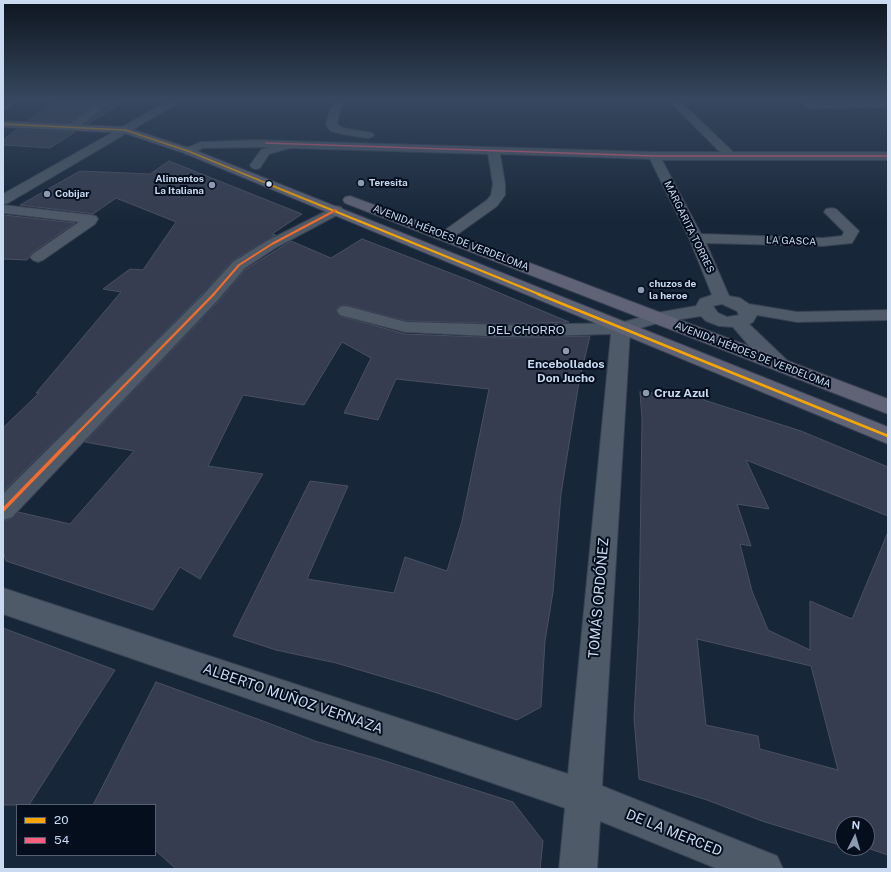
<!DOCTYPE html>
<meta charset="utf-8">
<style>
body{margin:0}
#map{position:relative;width:891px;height:872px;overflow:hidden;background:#182639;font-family:"Public Sans",sans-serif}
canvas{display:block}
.frame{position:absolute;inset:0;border:4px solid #cadaf1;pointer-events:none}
.legend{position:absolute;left:16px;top:804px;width:140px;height:52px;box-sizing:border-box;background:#040e1d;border:1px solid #536072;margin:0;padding:5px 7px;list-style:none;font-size:12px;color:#cadaf1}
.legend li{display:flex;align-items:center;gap:8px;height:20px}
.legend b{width:20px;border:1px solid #536072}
.north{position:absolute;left:835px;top:816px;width:40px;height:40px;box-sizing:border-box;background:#040e1d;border:1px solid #536072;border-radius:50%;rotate:5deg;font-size:11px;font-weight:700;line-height:16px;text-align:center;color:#cadaf1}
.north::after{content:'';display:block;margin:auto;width:14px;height:18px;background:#8c9bb1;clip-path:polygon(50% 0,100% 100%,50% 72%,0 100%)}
</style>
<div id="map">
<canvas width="891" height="872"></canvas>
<div class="frame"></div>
<ul class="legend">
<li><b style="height:5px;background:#f7a600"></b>20</li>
<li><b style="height:5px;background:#f8607d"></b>54</li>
</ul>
<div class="north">N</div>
</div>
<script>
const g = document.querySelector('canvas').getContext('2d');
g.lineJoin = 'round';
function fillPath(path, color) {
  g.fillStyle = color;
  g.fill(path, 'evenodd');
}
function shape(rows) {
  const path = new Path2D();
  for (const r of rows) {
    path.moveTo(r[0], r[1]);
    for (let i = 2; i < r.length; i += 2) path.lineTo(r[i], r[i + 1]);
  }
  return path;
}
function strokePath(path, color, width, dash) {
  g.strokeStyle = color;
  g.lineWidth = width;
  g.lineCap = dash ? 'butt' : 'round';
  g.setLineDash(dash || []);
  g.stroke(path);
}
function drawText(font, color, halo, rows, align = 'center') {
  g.font = font + ' "Public Sans",sans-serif';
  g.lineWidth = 4;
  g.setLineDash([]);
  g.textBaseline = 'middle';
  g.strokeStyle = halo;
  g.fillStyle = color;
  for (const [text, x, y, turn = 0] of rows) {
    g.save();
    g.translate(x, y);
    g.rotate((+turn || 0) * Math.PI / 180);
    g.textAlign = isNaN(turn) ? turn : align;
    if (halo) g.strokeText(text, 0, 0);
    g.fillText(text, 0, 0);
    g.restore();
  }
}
const building = shape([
 [54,100,97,100,69,123,28,121,54,100],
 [113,100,126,100,88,124,86,124,113,100],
 [17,129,75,132,50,148,3,145,3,140,17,129],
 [169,161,302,214,272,234,276,235,232,261,203,293,3,492,3,428,39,393,36,393,121,292,103,289,130,269,143,270,176,222,116,198,93,214,20,205,80,171,150,174,169,161],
 [3,215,4,215,75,223,32,253,27,260,3,259,3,215],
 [362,239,471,281,569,322,507,324,406,321,346,305,340,306,336,310,340,316,405,334,507,338,590,336,579,382,561,494,553,592,545,641,541,707,517,720,434,692,336,663,276,650,233,636,310,481,348,486,307,579,394,593,405,557,447,571,462,521,489,389,396,379,378,420,344,413,371,358,342,342,304,405,243,395,208,466,263,474,200,579,180,567,153,610,6,561,3,552,3,521,12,518,18,512,70,524,134,451,85,442,217,303,246,269,291,241,331,258,362,239],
 [640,392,705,397,704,400,801,431,888,467,888,516,746,460,769,509,737,504,751,546,740,544,752,591,768,630,810,650,810,601,852,619,888,532,888,855,867,848,867,824,843,824,843,846,762,821,707,800,639,779,634,718,639,624,642,419,640,392],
 [697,639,811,666,838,770,760,749,758,736,706,725,697,639],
 [3,628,115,670,29,805,3,805,3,628],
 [156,682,263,721,315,741,379,759,513,802,543,841,540,869,176,869,155,850,155,805,93,805,156,682]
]);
const minor = shape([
 [8,100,20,100,3,111,3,104,8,100],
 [100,100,112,100,77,129,69,129,68,127,69,125,100,100],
 [170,100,183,100,8,203,3,204,3,194,170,100],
 [336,100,346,100,340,110,337,124,343,128,372,133,374,135,372,137,368,138,342,134,331,131,327,127,326,125,330,110,336,100],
 [668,100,679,100,733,152,888,152,888,160,662,160,701,234,823,238,842,236,844,232,824,212,826,209,831,208,836,209,859,231,852,243,823,246,706,243,729,296,740,298,749,304,797,312,888,310,888,320,797,322,757,315,753,322,749,324,794,367,791,371,784,373,777,371,751,348,733,327,719,326,706,321,701,316,658,323,630,331,602,786,777,856,783,869,718,869,600,821,597,869,559,869,565,808,3,614,3,588,568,774,611,334,507,337,405,332,340,315,337,311,340,307,346,306,406,322,507,325,620,323,656,313,696,306,700,299,712,295,689,238,650,159,500,154,505,184,505,195,497,206,451,239,446,240,441,239,439,236,441,233,487,200,491,195,493,184,488,154,290,148,269,154,260,168,256,169,252,168,250,165,261,150,269,147,203,148,188,155,184,153,182,151,184,149,201,142,257,140,654,152,720,152,668,100],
 [722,304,737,311,739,315,727,317,718,313,713,306,722,304],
 [888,101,888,107,809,108,804,105,809,102,888,101],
 [3,205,91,215,96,216,98,219,95,224,43,260,38,262,33,260,30,257,33,254,79,222,3,213,3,205],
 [336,206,341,207,343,210,341,213,277,247,245,268,216,302,12,517,3,520,3,494,204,294,233,262,267,241,336,206]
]);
const major = shape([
 [3,121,125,127,192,149,888,427,888,444,184,153,124,133,3,127,3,121],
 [350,196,451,233,888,399,888,414,345,203,343,200,345,197,350,196]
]);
const bus1Far2 = shape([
 [3,124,125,130,188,151,271,185]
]);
const bus1Far1 = shape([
 [268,184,541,295]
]);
const bus1 = shape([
 [538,294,888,436]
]);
const bus2 = shape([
 [266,143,654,156,888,156]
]);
const bus3Far2 = shape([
 [213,295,239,265,272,244,336,210]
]);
const bus3Far1 = shape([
 [73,438,214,294]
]);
const bus3 = shape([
 [3,510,74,437]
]);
const markers = [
 [361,183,4,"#8c9bb1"],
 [269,184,3.5,"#cadaf1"],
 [212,185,4,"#8c9bb1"],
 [47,194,4,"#8c9bb1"],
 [641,290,4,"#8c9bb1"],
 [566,351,4,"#8c9bb1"],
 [646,393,4,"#8c9bb1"]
];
const farPoinames = [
 ["Alimentos",204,179,"right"],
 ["La Italiana",204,191,"right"],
 ["Teresita",369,183],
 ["Cobijar",55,194],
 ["chuzos de",649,284],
 ["la heroe",649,296]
];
const farStreetnames = [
 ["MARGARITA TORRES",689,227,64],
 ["AVENIDA HÉROES DE VERDELOMA",451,238,21],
 ["LA GASCA",791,241,2],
 ["AVENIDA HÉROES DE VERDELOMA",753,355,21]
];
const streetNames = [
 ["DEL CHORRO",526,330]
];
const poiNames = [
 ["Encebollados",566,364],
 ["Don Jucho",566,378],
 ["Cruz Azul",654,393,"left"]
];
const nearStreetnames = [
 ["TOMÁS ORDÓÑEZ",599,598,-85],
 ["ALBERTO MUÑOZ VERNAZA",293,699,19],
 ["DE LA MERCED",674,833,22]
];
fillPath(building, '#363d50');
strokePath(building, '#495062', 1);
strokePath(minor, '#374152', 2);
strokePath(major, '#374152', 2);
fillPath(minor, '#4e5a68');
fillPath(major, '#606375');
strokePath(bus1Far2, '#f7a600', 1.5);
strokePath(bus1Far1, '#f7a600', 2);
strokePath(bus1, '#f7a600', 2.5);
strokePath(bus2, '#f8607d', 1.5);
strokePath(bus3Far2, '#f36c2b', 2);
strokePath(bus3Far1, '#f36c2b', 2.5);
strokePath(bus3, '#f36c2b', 3.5);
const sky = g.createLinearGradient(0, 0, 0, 222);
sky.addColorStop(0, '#0d151f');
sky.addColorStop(0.45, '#37475f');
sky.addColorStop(1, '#37475f00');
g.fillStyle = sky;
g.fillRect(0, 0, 891, 222);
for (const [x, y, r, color] of markers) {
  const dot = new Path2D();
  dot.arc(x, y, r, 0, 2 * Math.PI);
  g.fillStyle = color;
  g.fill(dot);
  strokePath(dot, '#040e1d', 1.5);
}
drawText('bold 10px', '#cadaf1', '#040e1d', farPoinames, 'left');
drawText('10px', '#cadaf1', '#040e1d', farStreetnames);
drawText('12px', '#cadaf1', '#040e1d', streetNames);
drawText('bold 12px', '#cadaf1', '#040e1d', poiNames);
drawText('14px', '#cadaf1', '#040e1d', nearStreetnames);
</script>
